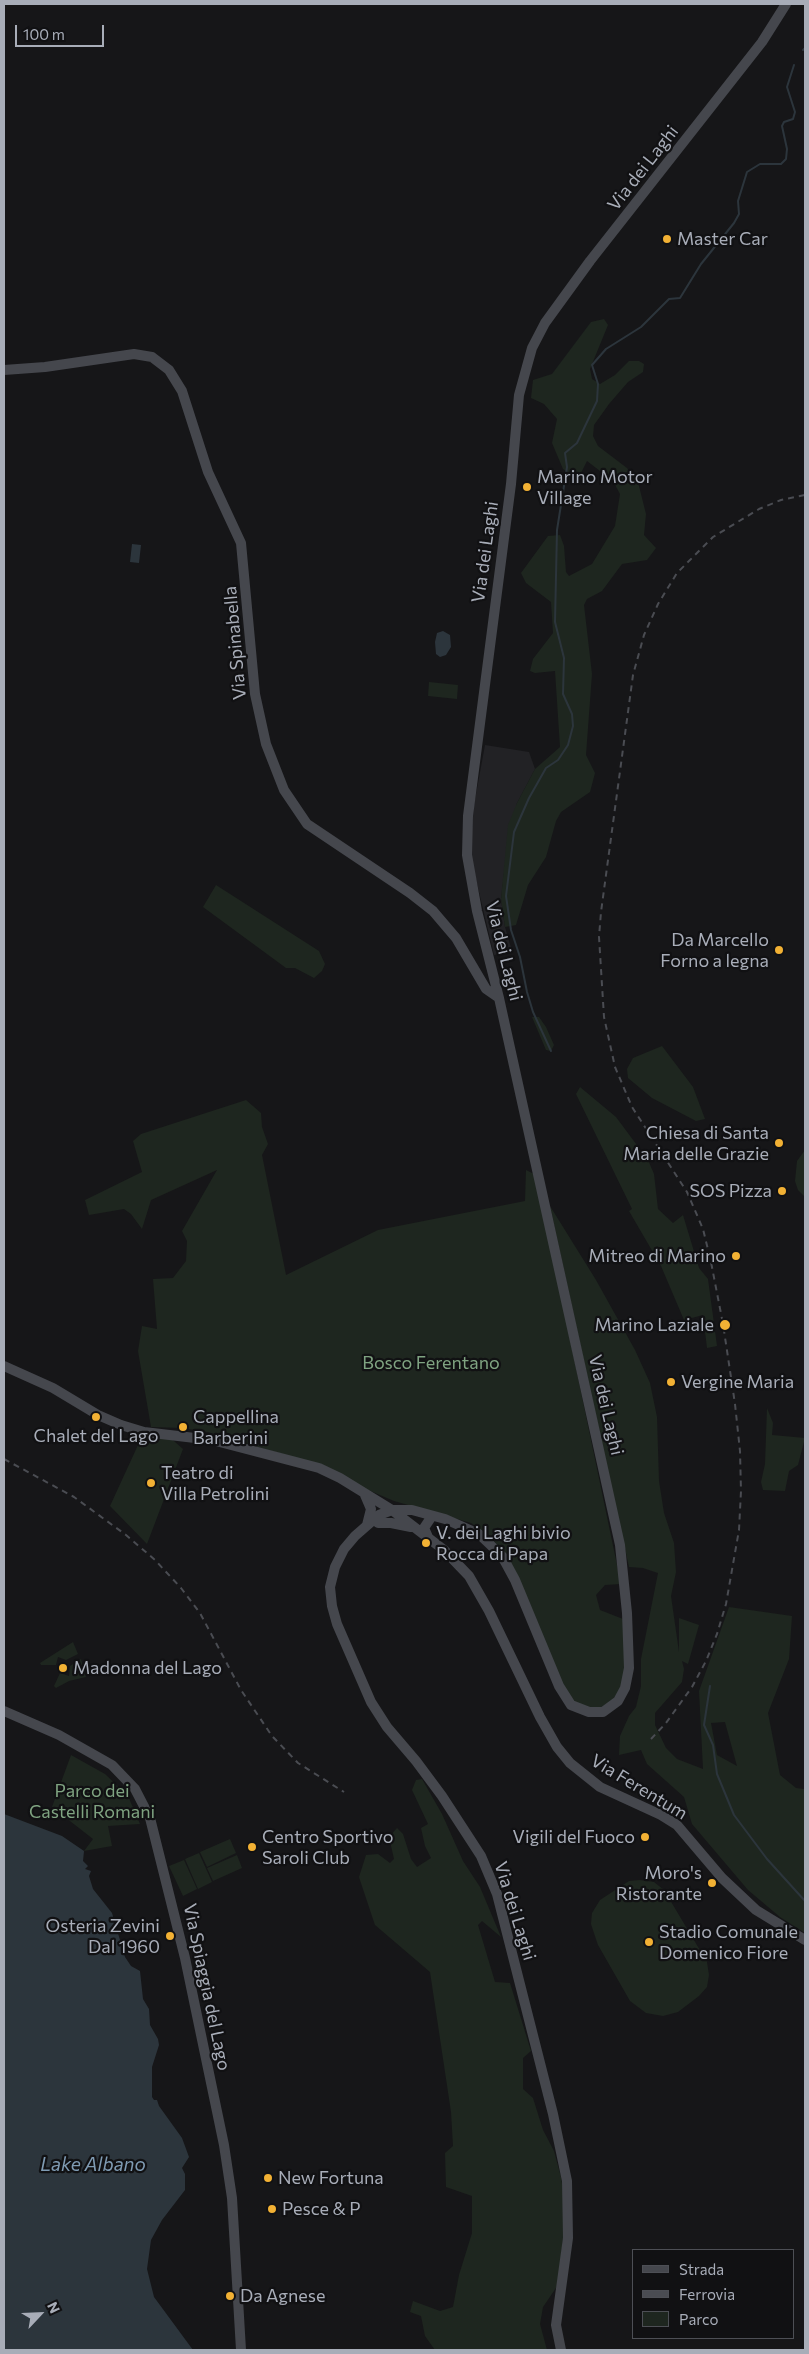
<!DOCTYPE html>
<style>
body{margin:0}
#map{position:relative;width:809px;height:2354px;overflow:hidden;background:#161618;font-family:Commissioner,sans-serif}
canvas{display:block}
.frame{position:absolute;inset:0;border:5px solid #a8adb8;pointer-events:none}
.legend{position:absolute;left:632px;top:2249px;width:162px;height:90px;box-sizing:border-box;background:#111113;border:1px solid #4d4f55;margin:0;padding:6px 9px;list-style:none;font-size:15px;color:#a8adb8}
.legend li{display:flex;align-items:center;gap:10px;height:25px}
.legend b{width:25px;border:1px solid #4d4f55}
.north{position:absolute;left:15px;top:2289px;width:50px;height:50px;-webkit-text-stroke:4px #111113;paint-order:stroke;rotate:65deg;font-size:14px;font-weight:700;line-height:20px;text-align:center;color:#a8adb8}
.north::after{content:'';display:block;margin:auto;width:18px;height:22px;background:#a8adb8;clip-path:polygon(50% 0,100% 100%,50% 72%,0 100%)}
.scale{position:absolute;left:15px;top:25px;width:89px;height:22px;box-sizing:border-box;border:2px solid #a8adb8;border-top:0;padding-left:6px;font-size:15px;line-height:18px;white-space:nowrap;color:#a8adb8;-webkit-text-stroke:4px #111113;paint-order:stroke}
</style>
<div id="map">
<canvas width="809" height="2354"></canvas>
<div class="frame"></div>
<ul class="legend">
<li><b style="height:6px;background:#45474d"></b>Strada</li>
<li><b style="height:6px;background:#4a4c52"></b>Ferrovia</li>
<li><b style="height:14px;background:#1e261f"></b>Parco</li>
</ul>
<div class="north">N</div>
<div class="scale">100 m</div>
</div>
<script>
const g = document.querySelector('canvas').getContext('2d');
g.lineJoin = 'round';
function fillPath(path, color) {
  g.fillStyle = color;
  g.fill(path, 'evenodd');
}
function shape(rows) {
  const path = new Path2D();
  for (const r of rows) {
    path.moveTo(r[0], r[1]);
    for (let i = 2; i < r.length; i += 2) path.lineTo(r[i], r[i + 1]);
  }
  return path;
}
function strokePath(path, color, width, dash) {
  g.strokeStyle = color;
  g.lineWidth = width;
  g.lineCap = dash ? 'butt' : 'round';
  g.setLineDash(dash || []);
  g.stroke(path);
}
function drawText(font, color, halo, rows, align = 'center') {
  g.font = font + ' Commissioner,sans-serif';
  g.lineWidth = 4.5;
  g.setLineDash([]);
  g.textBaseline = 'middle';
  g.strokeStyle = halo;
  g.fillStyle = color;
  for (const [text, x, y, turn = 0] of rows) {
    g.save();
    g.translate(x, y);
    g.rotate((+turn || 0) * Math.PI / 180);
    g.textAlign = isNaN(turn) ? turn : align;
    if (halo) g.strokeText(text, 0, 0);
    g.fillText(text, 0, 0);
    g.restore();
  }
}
const built = shape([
 [485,745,529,752,535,769,517,803,505,865,501,899,505,927,512,951,494,955,470,854,474,805]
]);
const green = shape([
 [604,319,608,325,590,369,592,379,600,384,615,375,629,361,639,361,644,364,643,372,628,382,609,404,594,425,593,436,598,446,627,468,638,482,646,514,644,535,656,548,647,560,622,564,602,591,587,599,584,605,592,674,586,755,595,773,590,792,561,812,556,821,546,857,528,885,516,925,505,927,501,899,508,825,517,803,535,769,560,747,555,671,535,673,530,671,533,659,553,633,551,602,526,583,521,573,548,536,560,535,564,546,566,572,569,576,592,564,615,526,620,494,613,481,587,461,578,479,563,469,552,443,557,419,544,404,531,398,533,380,552,374,591,322],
 [429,682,458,685,457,699,428,696],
 [216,885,319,951,325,964,322,971,314,978,295,968,286,968,203,907],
 [532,1017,539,1017,546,1027,554,1045,551,1051,546,1050],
 [662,1046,693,1087,705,1119,696,1121,652,1098,628,1078,627,1069,633,1058],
 [580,1087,616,1117,648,1160,654,1174,658,1209,673,1223,683,1215,699,1268,708,1279,717,1346,707,1348,703,1315,684,1320,661,1266,629,1211,632,1209,576,1094],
 [246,1100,261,1113,262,1127,268,1144,262,1155,286,1275,378,1230,525,1201,526,1170,534,1174,541,1200,621,1584,605,1585,596,1595,600,1610,623,1619,626,1669,619,1697,597,1710,570,1701,505,1554,489,1535,471,1523,394,1501,361,1487,330,1468,207,1432,182,1428,151,1427,138,1351,142,1326,157,1329,153,1279,173,1278,186,1261,187,1241,182,1231,217,1170,151,1200,142,1229,131,1214,124,1209,89,1215,85,1200,142,1172,133,1141,141,1134],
 [805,1150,805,1197,798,1190,795,1181,797,1161],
 [550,1206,596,1280,635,1350,650,1383,657,1417,659,1481,664,1513,674,1543,676,1572,671,1596,679,1652,679,1618,699,1625,688,1664,682,1661,684,1669,682,1682,655,1713,655,1725,666,1748,677,1759,703,1769,699,1691,729,1607,792,1616,789,1659,768,1713,780,1775,796,1788,804,1789,805,1792,805,1933,780,1917,748,1890,692,1824,684,1797,647,1764,641,1750,619,1755,620,1736,629,1716,636,1707,641,1686,641,1659,658,1573,643,1568,629,1567],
 [725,1722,737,1766,717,1755,711,1723],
 [767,1408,773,1423,772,1435,805,1438,798,1465,789,1471,785,1491,763,1490,761,1482,765,1464],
 [144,1432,166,1434,183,1449,147,1544,110,1506],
 [73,1642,78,1654,66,1660,58,1657,56,1665,41,1665,40,1663],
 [81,1659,86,1677,69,1681,56,1688,54,1686,60,1673,69,1676,70,1666],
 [71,1755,105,1774,128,1796,140,1824,108,1826,112,1846,84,1851,93,1839,52,1807],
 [422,1779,442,1814,463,1861,480,1887,501,1937,482,1921,478,1925,495,1982,510,1983,531,2051,523,2058,523,2089,533,2098,543,2130,554,2151,561,2177,566,2211,558,2285,543,2307,540,2324,547,2350,435,2350,425,2336,421,2316,410,2312,413,2301,440,2311,453,2307,459,2275,472,2233,472,2196,446,2187,445,2153,453,2146,451,2112,430,1972,375,1925,359,1877,366,1855,378,1854,390,1863,394,1859,389,1837,397,1828,403,1834,411,1859,417,1867,431,1858,425,1846,421,1828,428,1824,412,1790,416,1780],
 [230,1839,236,1853,207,1867,200,1852],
 [199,1853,212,1882,198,1889,185,1859],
 [237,1855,242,1868,213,1881,207,1868],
 [184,1860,197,1889,183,1896,169,1866],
 [640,1880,654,1882,664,1890,707,1962,709,1975,707,1987,699,1996,678,2012,663,2016,646,2013,630,2001,598,1945,591,1924,592,1913,600,1900,629,1881]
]);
const water = shape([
 [132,544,141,545,139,563,130,562],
 [443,631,450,635,451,647,446,655,440,657,436,654,435,642,437,633],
 [4,1814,62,1836,84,1851,83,1861,88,1866,85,1869,91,1871,89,1876,93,1889,112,1913,125,1957,131,1966,140,1971,143,1999,149,2009,150,2025,158,2039,159,2045,152,2067,152,2097,154,2100,157,2100,159,2106,182,2138,189,2157,182,2168,185,2174,185,2190,162,2220,151,2240,147,2269,154,2297,193,2350,4,2350]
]);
const stream = shape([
 [803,50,805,48],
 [551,1051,533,1012,527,992,520,957,511,930,506,896,514,832,529,798,546,768,558,760,568,745,573,726,572,714,563,694,564,658,555,622,557,530,567,467,565,453,577,443,597,401,598,384,592,365,606,349,641,327,669,299,680,298,701,264,734,223,739,214,738,201,747,172,760,164,781,164,786,159,787,149,782,126,784,122,793,119,795,112,787,87,794,65],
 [710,1686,704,1725,713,1745,717,1774,734,1815,767,1859,805,1901]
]);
const secondary = shape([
 [4,370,45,367,134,354,152,357,169,370,182,391,208,472,241,543,255,694,266,744,284,790,307,824,410,893,433,911,456,938,486,989,499,998],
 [4,1366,53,1388,98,1415,121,1425,144,1432,212,1440,319,1468,340,1478,392,1510,444,1550,469,1576,489,1611,540,1717,557,1747,570,1763,600,1787,661,1815,677,1825,722,1878,756,1910,805,1940],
 [365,1495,371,1509,367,1525],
 [378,1523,391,1523,411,1527],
 [428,1537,424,1528,430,1519],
 [4,1711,59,1735,112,1765,135,1789,150,1818,185,1958,224,2145,232,2198,241,2350],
 [561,2350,556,2325,568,2238,567,2181,553,2114,497,1894,481,1856,442,1796,416,1761,387,1727,371,1702,337,1624,332,1606,330,1587,335,1567,344,1549,355,1536,379,1515,392,1510,412,1510,445,1519,479,1534,502,1556,515,1580,559,1686,571,1705,589,1712,603,1712,618,1701,625,1688,629,1668,627,1613,620,1545,499,998,477,911,467,855,468,816,511,484,519,395,532,348,545,323,590,261,762,42,786,4]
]);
const rail = shape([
 [4,1459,74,1497,126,1535,155,1560,181,1588,200,1613,241,1690,272,1736,298,1763,344,1792],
 [651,1739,666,1723,692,1687,706,1661,717,1634,726,1604,739,1530,741,1491,740,1451,735,1404,723,1324,711,1262,703,1229,687,1192,632,1107,615,1067,604,1017,599,937,601,912,633,675,644,635,658,604,677,573,713,537,759,509,781,500,805,495]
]);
const markers = [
 [667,239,5,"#f2b134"],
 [527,487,5,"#f2b134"],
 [779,950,5,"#f2b134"],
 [779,1143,5,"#f2b134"],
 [782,1191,5,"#f2b134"],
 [736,1256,5,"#f2b134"],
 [725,1325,6,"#f2b134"],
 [671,1382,5,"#f2b134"],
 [96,1417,5,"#f2b134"],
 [183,1427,5,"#f2b134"],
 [151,1483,5,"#f2b134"],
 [426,1543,5,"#f2b134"],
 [63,1668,5,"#f2b134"],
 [645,1837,5,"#f2b134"],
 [252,1847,5,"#f2b134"],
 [712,1883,5,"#f2b134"],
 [170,1936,5,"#f2b134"],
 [649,1942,5,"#f2b134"],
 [268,2178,5,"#f2b134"],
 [272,2209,5,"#f2b134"],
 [230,2296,5,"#f2b134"]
];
const streetNames = [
 ["Via dei Laghi",643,168,-52],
 ["Via dei Laghi",485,552,-82],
 ["Via Spinabella",235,643,-95],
 ["Via dei Laghi",504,951,76],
 ["Via dei Laghi",606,1405,77],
 ["Via Ferentum",639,1787,31],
 ["Via dei Laghi",515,1911,73],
 ["Via Spiaggia del Lago",207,1987,78]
];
const poiNames = [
 ["Master Car",677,239],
 ["Marino Motor",537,477],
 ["Village",537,498],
 ["Da Marcello",769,940,"right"],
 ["Forno a legna",769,961,"right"],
 ["Chiesa di Santa",769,1133,"right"],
 ["Maria delle Grazie",769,1154,"right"],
 ["SOS Pizza",772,1191,"right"],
 ["Mitreo di Marino",726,1256,"right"],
 ["Marino Laziale",714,1325,"right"],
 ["Vergine Maria",681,1382],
 ["Cappellina",193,1417],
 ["Barberini",193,1438],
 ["Chalet del Lago",96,1436,"center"],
 ["Teatro di",161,1473],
 ["Villa Petrolini",161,1494],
 ["V. dei Laghi bivio",436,1533],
 ["Rocca di Papa",436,1554],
 ["Madonna del Lago",73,1668],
 ["Centro Sportivo",262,1837],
 ["Saroli Club",262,1858],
 ["Vigili del Fuoco",635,1837,"right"],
 ["Moro's",702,1873,"right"],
 ["Ristorante",702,1894,"right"],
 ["Osteria Zevini",160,1926,"right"],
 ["Dal 1960",160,1947,"right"],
 ["Stadio Comunale",659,1932],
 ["Domenico Fiore",659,1953],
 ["New Fortuna",278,2178],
 ["Pesce & P",282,2209],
 ["Da Agnese",240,2296]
];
const parkNames = [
 ["Bosco Ferentano",431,1363],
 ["Parco dei",92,1791],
 ["Castelli Romani",92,1812]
];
const waterNames = [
 ["Lake Albano",93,2165]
];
fillPath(built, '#222225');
fillPath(green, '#1e261f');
fillPath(water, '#2c353c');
strokePath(stream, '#2c353c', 2);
strokePath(secondary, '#45474d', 10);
strokePath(rail, '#4a4c52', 2, [6, 5]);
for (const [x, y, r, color] of markers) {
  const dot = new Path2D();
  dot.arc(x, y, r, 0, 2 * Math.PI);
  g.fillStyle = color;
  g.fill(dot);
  strokePath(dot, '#111113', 2);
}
drawText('18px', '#a8adb8', '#111113', streetNames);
drawText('18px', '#a8adb8', '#111113', poiNames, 'left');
drawText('18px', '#7fa381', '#111113', parkNames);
drawText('italic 19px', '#7f9bb3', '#111113', waterNames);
</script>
